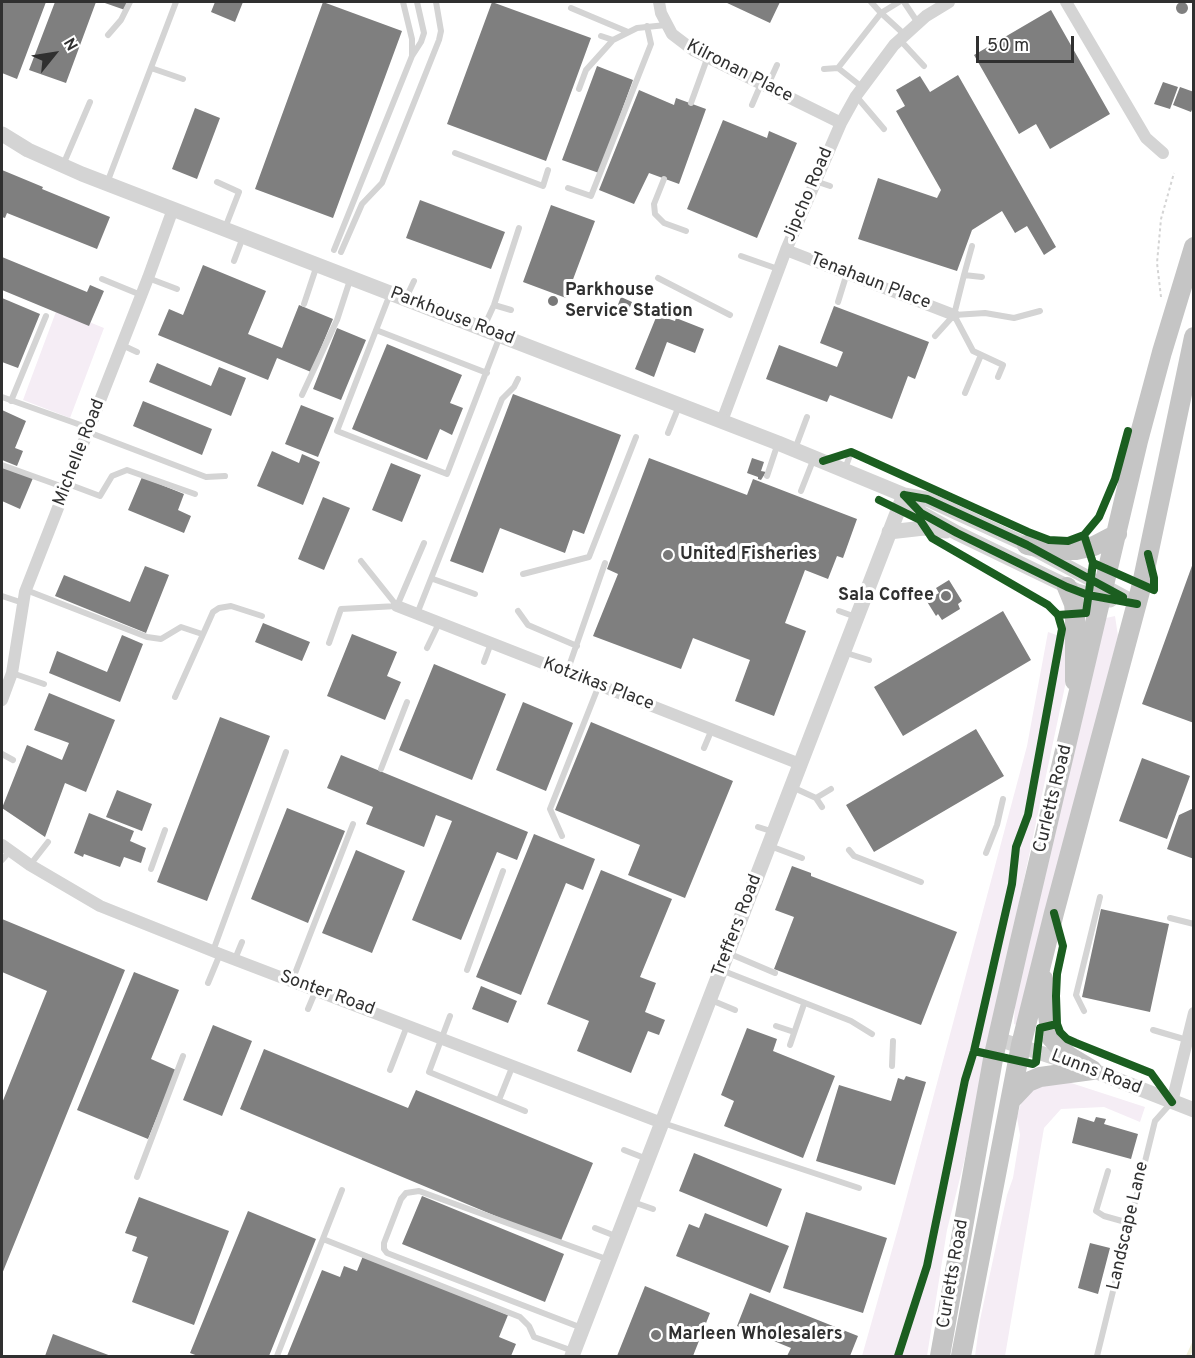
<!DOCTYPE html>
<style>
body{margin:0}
#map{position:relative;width:1195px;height:1358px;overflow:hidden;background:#fff;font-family:Overpass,sans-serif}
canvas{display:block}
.frame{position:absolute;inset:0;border:3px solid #303030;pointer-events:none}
.north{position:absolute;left:24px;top:24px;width:60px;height:60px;-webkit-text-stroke:4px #fff;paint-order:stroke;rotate:60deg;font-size:16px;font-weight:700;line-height:24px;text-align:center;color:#303030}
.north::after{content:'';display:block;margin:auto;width:21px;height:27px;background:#303030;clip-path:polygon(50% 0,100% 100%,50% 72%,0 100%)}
.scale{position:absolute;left:976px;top:36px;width:98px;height:27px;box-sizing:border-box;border:3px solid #303030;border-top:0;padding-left:8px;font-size:18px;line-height:21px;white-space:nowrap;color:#303030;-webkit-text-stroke:4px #fff;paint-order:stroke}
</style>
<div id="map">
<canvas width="1195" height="1358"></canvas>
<div class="frame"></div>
<div class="north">N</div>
<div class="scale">50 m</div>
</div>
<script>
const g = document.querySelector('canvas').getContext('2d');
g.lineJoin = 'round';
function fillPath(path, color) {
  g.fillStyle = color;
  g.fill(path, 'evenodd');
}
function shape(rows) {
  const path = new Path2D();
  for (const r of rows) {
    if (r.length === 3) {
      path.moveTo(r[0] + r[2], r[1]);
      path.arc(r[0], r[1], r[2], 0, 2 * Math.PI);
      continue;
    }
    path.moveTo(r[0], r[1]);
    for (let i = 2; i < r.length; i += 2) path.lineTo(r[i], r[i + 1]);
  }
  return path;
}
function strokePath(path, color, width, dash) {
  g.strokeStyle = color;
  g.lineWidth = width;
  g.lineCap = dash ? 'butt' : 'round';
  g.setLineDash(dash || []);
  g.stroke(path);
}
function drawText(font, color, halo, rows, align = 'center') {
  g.font = font + ' Overpass,sans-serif';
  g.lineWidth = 6;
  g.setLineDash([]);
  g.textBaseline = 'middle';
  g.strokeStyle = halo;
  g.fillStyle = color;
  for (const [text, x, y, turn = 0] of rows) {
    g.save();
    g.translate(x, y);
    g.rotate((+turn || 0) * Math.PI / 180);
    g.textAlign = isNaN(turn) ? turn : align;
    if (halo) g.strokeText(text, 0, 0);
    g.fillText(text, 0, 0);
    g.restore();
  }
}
const green = shape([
 [57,309,104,328,70,418,23,400],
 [1115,616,1118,636,1017,1025,1014,1024,1015,1003,1106,618],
 [1048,632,1068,639,1068,672,964,1162,947,1230,927,1356,862,1356,901,1218,1027,746],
 [1065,1081,1145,1107,1140,1122,1104,1107,1061,1109,1044,1128,1005,1356,975,1356,980,1320,1007,1195,1013,1178,1020,1135,1017,1117,1021,1103,1031,1087]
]);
const stream = shape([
 [1188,1356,1194,1343]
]);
const building = shape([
 [3,2,46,2,17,79,2,73,2,6],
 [55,2,96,2,66,83,29,70],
 [102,2,128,2,125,10],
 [215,2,243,2,235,22,211,12],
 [323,2,402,31,333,218,255,189],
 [492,2,591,38,546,161,447,124],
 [725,2,780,2,770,23],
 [1182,8,6],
 [1051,10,1110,114,1050,149,1036,124,1019,134,974,55],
 [597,66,633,80,599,173,562,160],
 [958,75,1056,247,1044,255,1027,226,1015,233,1002,211,972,230,957,271,858,239,878,178,937,198,941,190,896,111,905,106,896,90,920,76,930,92],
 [1163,82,1178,87,1170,109,1154,104],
 [1180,87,1194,92,1194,105,1191,112,1173,105],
 [639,90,674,105,676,98,706,109,679,184,649,173,634,204,599,190],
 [195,108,220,118,197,179,172,169],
 [723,120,767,138,769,131,797,143,757,238,687,209],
 [2,170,43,187,42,189,110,217,97,249,7,213,5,218,2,217],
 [420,200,505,232,491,269,406,238],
 [551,205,595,221,566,298,523,282],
 [2,257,87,292,90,285,104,291,89,326,2,290],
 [203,265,266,291,248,334,282,348,299,305,333,319,311,372,277,358,268,380,158,335,169,309,183,315],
 [621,297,632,302,628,312,617,307],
 [2,298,40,314,18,368,2,362],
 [834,306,929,342,915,379,908,376,892,419,830,395,827,402,766,379,779,345,837,367,843,352,820,343],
 [657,315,675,321,676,318,704,329,695,353,667,342,654,377,635,369],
 [337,328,366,340,341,400,313,389],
 [387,344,462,375,450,403,463,408,452,435,440,429,427,460,352,429],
 [157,363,211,386,219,367,246,378,231,416,149,382],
 [513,394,621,435,584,534,573,530,565,553,500,528,483,573,450,561],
 [143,401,212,429,202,455,133,426],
 [301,405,334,418,318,457,285,444],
 [2,410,26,421,15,448,23,451,17,466,2,460],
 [272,451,299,463,302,454,320,462,303,505,257,486],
 [649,458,747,495,753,479,857,519,843,558,837,556,828,579,805,570,785,623,806,631,774,716,735,701,750,660,693,638,681,669,593,636,618,574,607,569],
 [752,458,764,462,761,471,766,472,761,480,758,479,758,477,747,473],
 [391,463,421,475,402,522,372,510],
 [2,465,33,478,20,509,2,501],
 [142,477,184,494,178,510,191,516,184,533,128,510],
 [323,497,350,508,324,570,298,559],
 [1193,563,1194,563,1194,723,1142,704],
 [145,566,169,575,146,633,55,596,64,575,130,602],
 [949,580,962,601,958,604,960,609,942,620,938,614,936,616,926,600,939,593,936,588],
 [1003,611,1031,660,903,736,874,687],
 [263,623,310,642,302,661,255,642],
 [352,634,397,652,387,676,401,682,385,720,327,696],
 [122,635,143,644,120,702,49,673,57,651,107,672],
 [434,664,506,694,472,780,399,750],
 [49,693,115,720,86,792,65,783,45,837,2,808,27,745,62,760,69,743,34,730],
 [523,702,573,723,546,791,496,770],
 [220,717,270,736,207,901,157,882],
 [591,722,733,781,685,898,628,875,640,845,555,810],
 [976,729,1004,776,874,852,846,805],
 [341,755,528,832,517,860,497,852,461,940,412,920,452,821,436,815,424,847,366,824,373,807,327,788],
 [1142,758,1190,776,1167,839,1119,821],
 [117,790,152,804,142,831,106,817],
 [287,808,345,831,308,923,251,899],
 [1194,808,1194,859,1167,849,1179,815],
 [89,813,134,831,130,841,146,848,141,863,124,857,120,867,84,854,83,857,74,853],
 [534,834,595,859,583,890,566,883,521,995,476,977],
 [356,850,405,871,372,953,322,933],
 [792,866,811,873,811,876,957,932,921,1025,774,969,794,917,775,910],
 [601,870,672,899,640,977,656,983,645,1012,665,1020,659,1035,648,1031,631,1073,577,1051,589,1021,547,1004],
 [1101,909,1169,924,1150,1012,1082,997],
 [2,919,125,970,2,1274,2,1103,47,991,2,972],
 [134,972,179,990,151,1059,176,1070,148,1139,77,1110],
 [481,986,517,1001,508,1023,472,1009],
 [213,1025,252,1041,222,1116,183,1100],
 [747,1028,777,1039,773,1051,835,1076,803,1158,724,1126,734,1101,721,1095],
 [264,1049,408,1108,416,1090,593,1163,560,1243,240,1109],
 [906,1076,926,1082,895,1185,816,1161,839,1085,891,1101,898,1078,904,1080],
 [1078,1117,1094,1122,1096,1117,1106,1119,1104,1124,1138,1134,1131,1159,1072,1143],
 [694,1153,782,1189,767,1227,679,1191],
 [422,1196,564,1254,545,1302,402,1244],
 [139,1197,229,1231,194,1325,132,1302,148,1257,132,1251,137,1237,125,1233],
 [248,1211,316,1239,269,1356,198,1356,190,1353],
 [806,1212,887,1238,863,1313,783,1288],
 [705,1213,789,1246,770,1293,676,1256,689,1224,699,1228],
 [1090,1243,1110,1248,1098,1294,1078,1288],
 [363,1256,508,1315,499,1337,516,1344,511,1356,287,1356,322,1270,340,1277,344,1266,357,1271],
 [645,1286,710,1313,693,1356,617,1356],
 [750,1293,858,1336,850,1356,787,1356,791,1348,737,1326],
 [53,1334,111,1356,45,1356]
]);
const path = shape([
 [1161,297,1157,263,1161,219,1174,173]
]);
const service = shape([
 [871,2,881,13,899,2],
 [904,2,918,23],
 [571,8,628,32],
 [108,35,121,20,130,2],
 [601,36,613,40],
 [900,40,924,66],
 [412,56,421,42,424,33,417,2],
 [151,68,183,79],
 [838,68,881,13,905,35],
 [824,69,838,68,862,87],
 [767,87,777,65],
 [579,89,586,70,613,40,637,28,666,25],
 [856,96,884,129],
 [691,103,707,59],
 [752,105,761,84],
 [455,153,543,186,548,170],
 [63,165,90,102],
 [664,179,654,204,655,214,664,223,686,231],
 [815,181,830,186],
 [217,182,239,192,225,228],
 [107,183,176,2],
 [568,188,591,196,651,44,647,26],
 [334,250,412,56,412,39,403,2],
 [341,252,362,204,382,183,439,40,441,31,436,2],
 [741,256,778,269],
 [234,261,243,237],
 [964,275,972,246],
 [148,278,177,289],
 [658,278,730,315],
 [102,279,141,295],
 [390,294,337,431,447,474,500,336],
 [406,298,414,281],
 [838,302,847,273],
 [304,304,317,265],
 [494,305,511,310],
 [954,315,985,313,1014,318,1040,311],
 [954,315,973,351,1003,365,998,377],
 [483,329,494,305,519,228],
 [376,330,487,373],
 [935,336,954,315,964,275,982,277],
 [122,345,137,352],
 [965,393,981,355],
 [302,395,337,320,350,280],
 [2,397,89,428],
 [11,401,46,316],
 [88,432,206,477,225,476],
 [668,433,679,406],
 [795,449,807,417],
 [2,465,66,488],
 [845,469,851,452],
 [767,476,778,443],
 [68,484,100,496,112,476,127,470,195,494],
 [801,491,814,458],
 [361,561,397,606],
 [523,574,589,557,636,437],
 [433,579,475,594],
 [26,590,147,637,161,639,181,627,202,634],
 [2,596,23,603],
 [397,606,424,543],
 [518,611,528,625,577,646],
 [839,611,856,617],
 [417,614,502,399,514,387,518,379],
 [329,643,341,609,397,606],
 [427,648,439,623],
 [843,652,869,660],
 [484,662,491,643],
 [567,672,605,563],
 [12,673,44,684],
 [175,697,213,612,219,608,231,606,262,616],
 [704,748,712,729],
 [2,754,13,760],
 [381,769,407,702],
 [792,787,816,798,831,789],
 [816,798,822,807],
 [758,827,774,832],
 [562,836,550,809,599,685],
 [770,846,802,858],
 [849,850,854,856,921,882],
 [986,853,997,825,1003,799],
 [2,860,10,851],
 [30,865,48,842],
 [151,869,165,830],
 [1170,918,1194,924],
 [213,951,286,752],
 [728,953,775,973],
 [235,959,242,942],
 [467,970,503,871],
 [721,970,851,1021,872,1034],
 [292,981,353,824],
 [208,983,220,954],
 [711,1000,735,1010],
 [308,1009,316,990],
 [1084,1011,1076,995,1100,897],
 [450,1016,429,1072,525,1111],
 [776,1026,794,1032],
 [1153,1030,1187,1040],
 [790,1045,804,1004],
 [892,1066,893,1041],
 [390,1070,407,1026],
 [499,1100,513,1065],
 [663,1123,859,1188],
 [624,1150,647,1159],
 [1108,1171,1096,1211,1104,1216,1129,1223],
 [137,1177,183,1056],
 [633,1202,653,1209],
 [595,1228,618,1237],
 [323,1239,520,1317,529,1326,534,1337,573,1351],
 [582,1328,387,1253,384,1249,384,1243,401,1199,406,1193,419,1191,609,1260],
 [277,1356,342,1190],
 [1097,1356,1155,1121,1171,1103]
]);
const minor = shape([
 [659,2,661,13,672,34,693,50,841,123],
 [1066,2,1146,138,1163,153],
 [786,250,954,315],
 [722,421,786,250,841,123,856,96,894,45,926,16,949,2],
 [397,606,800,764],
 [2,700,12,673,25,592,148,278,173,209],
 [2,845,30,865,100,906,220,954,662,1123],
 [1172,1102,1194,1013]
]);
const tertiary = shape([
 [2,134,28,150,82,174,778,443,904,495,927,499,1027,545,1137,604],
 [904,495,921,513,957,533,1077,591,1110,600],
 [889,532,924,528,946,531],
 [998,1039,1092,1070,1194,1110],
 [572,1356,904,495]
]);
const trunk = shape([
 [1027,545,1053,550,1076,550,1094,546,1117,534],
 [1067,587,1074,604,1075,614,1075,681],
 [1043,979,1051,1037,1067,1055,1092,1070],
 [1011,1100,1028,1082,1040,1077,1092,1070],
 [940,1356,993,1059,1019,945,1138,441,1162,352,1194,247],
 [961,1356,1021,1045,1054,913,1142,584,1194,337]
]);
const cycleway = shape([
 [823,461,851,452,1028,532,1049,540,1068,541,1084,535,1099,517,1115,479,1128,431],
 [904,495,921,513,957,533,1067,587,1088,595,1137,604],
 [904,495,927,499,1027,545,1123,597],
 [879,500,920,520,932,538,1048,605,1058,615,1062,629,1028,815,1016,847,1012,884,974,1051,965,1080,927,1266,898,1356],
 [1093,563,1154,590,1154,578,1148,554],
 [1058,615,1086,613,1093,563,1084,535],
 [1054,913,1063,946,1057,974,1056,996,1057,1024,1060,1032,1067,1039,1076,1043,1151,1073,1172,1102],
 [974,1051,1033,1064,1036,1062,1040,1028,1057,1024]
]);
const markers = [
 [553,301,6,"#787878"],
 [668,555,6,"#787878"],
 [946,596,6,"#787878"],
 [656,1335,6,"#787878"]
];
const streetNames = [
 ["Kilronan Place",739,72,27],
 ["Jipcho Road",809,195,-67],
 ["Tenahaun Place",870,282,21],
 ["Parkhouse Road",452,317,21],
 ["Michelle Road",80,453,-69],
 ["Kotzikas Place",598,685,21],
 ["Curletts Road",1054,799,-76],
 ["Treffers Road",738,926,-69],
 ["Sonter Road",327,994,20],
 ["Lunns Road",1096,1073,21],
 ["Landscape Lane",1129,1226,-77],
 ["Curletts Road",954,1274,-80]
];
const poiNames = [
 ["Parkhouse",565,291],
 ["Service Station",565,312],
 ["United Fisheries",680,555],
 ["Sala Coffee",934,596,"right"],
 ["Marleen Wholesalers",668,1335]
];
fillPath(green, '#f5edf5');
strokePath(stream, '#f2f0db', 4);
fillPath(building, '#7f7f7f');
strokePath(path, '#d4d4d4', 2, [3, 3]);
strokePath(service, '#d4d4d4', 6);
strokePath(minor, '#d4d4d4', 12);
strokePath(tertiary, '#d4d4d4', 15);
strokePath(trunk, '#c5c5c5', 20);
strokePath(cycleway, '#1b5e20', 8);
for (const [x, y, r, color] of markers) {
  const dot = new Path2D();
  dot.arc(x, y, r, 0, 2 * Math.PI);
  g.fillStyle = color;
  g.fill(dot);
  strokePath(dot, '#fff', 2);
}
drawText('18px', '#303030', '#fff', streetNames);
drawText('bold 18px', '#303030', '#fff', poiNames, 'left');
</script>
